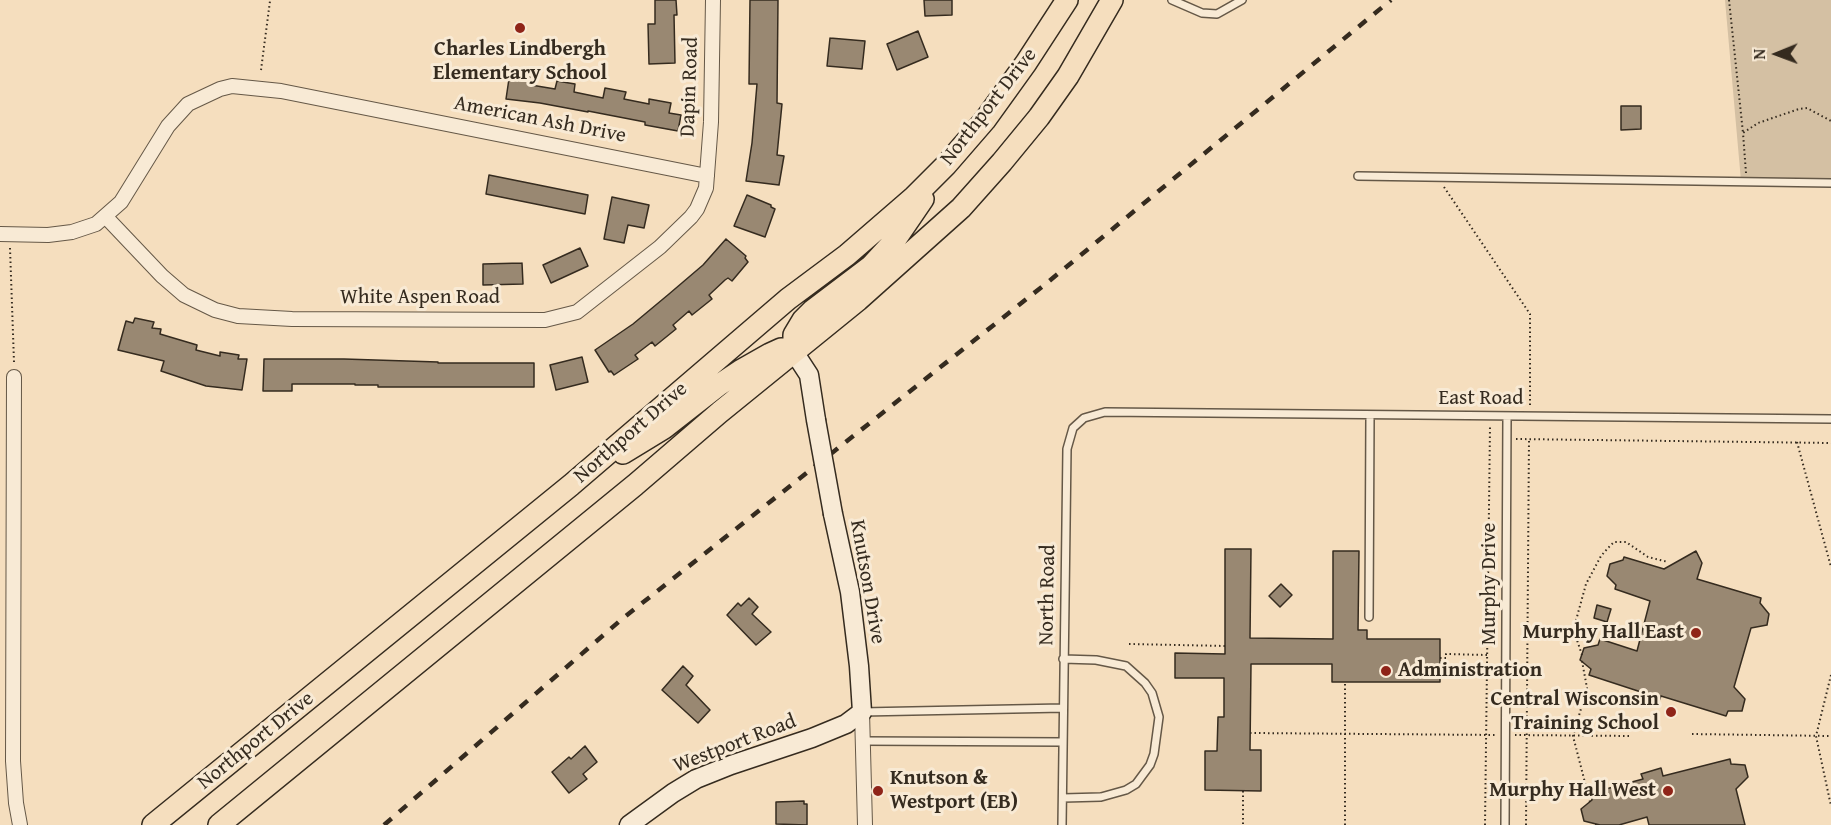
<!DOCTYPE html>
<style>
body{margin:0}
#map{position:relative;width:1831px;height:825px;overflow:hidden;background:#f5debe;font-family:"Gentium Book Plus",serif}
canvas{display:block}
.north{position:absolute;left:1747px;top:24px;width:60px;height:60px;-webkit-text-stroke:4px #f8ead5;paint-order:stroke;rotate:269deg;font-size:16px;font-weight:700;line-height:24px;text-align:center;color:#352b1f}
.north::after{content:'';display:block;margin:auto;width:21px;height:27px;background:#352b1f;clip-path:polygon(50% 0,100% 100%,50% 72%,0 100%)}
</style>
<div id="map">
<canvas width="1831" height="825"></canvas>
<div class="north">N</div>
</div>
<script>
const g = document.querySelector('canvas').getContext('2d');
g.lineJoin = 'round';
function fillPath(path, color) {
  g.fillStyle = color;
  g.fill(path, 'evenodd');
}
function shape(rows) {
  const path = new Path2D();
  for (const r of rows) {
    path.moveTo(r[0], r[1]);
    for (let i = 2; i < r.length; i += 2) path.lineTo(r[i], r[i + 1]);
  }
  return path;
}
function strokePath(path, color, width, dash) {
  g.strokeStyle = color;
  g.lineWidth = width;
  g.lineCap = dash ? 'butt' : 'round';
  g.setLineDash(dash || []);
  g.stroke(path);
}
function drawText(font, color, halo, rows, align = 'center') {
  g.font = font + ' "Gentium Book Plus",serif';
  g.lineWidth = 6;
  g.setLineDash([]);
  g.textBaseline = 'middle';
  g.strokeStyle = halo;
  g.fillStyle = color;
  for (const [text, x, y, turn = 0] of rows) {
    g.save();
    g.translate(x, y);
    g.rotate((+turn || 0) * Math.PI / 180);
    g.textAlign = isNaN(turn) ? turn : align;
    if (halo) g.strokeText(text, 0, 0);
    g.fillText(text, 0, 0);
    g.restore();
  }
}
const green = shape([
 [1725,0,1831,0,1831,183,1741,181]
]);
const building = shape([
 [655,0,676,0,677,15,674,15,675,63,649,64,648,24,655,24,655,0],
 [750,0,778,0,777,103,782,104,777,155,784,156,779,185,746,181,752,143,757,84,749,84,750,0],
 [924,0,952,0,952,15,925,16,924,0],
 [918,31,928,57,897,70,887,44,918,31],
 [830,38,865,41,862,69,827,66,830,38],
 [510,72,533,75,531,85,555,89,557,81,575,84,574,92,603,98,605,88,626,92,624,99,649,104,649,99,671,103,669,113,681,115,678,131,645,125,645,122,588,111,588,112,540,103,506,99,510,72],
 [1621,106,1641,106,1641,129,1621,130,1621,106],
 [489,175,588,195,585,214,486,194,489,175],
 [747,195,771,205,771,207,775,209,765,237,734,226,747,195],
 [612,197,649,205,644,228,628,225,624,243,604,239,612,197],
 [726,239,746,256,745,258,748,262,732,281,728,278,725,280,709,295,712,299,692,315,689,311,673,325,676,329,655,346,652,342,635,355,638,359,614,375,611,371,609,372,595,350,633,324,669,294,703,265,726,239],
 [580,248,588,266,551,283,543,265,580,248],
 [522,263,523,284,483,285,483,264,522,263],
 [135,318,154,322,152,328,161,329,160,334,197,345,196,350,220,356,220,352,239,355,238,359,247,359,242,390,206,386,161,371,164,361,118,350,126,321,133,323,135,318],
 [582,357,588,382,556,390,550,365,582,357],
 [264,359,344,359,438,362,438,363,534,363,534,387,378,387,378,385,355,385,355,384,292,384,292,391,263,391,264,359],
 [1225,549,1251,549,1250,638,1333,639,1333,551,1359,551,1358,630,1367,630,1367,639,1440,639,1440,682,1332,682,1332,664,1251,664,1250,750,1261,750,1261,791,1205,790,1205,751,1217,751,1218,717,1224,717,1224,678,1175,678,1175,653,1225,654,1225,549],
 [1696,551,1702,563,1697,579,1761,598,1760,603,1769,614,1767,625,1751,628,1734,687,1745,699,1742,711,1728,711,1726,716,1661,696,1658,704,1639,697,1641,692,1589,675,1591,669,1580,660,1584,648,1598,645,1600,639,1637,651,1650,601,1615,589,1616,585,1607,576,1610,564,1623,560,1624,557,1664,569,1696,551],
 [1281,584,1292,595,1280,607,1269,596,1281,584],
 [749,598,758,607,752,614,771,632,756,645,727,615,738,603,741,606,749,598],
 [1597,605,1611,609,1607,622,1594,618,1597,605],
 [683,666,693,676,686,685,710,710,698,723,662,690,683,666],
 [585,746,597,762,583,774,587,779,569,793,552,772,569,757,571,759,585,746],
 [1730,759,1731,764,1745,765,1748,777,1736,789,1745,825,1649,825,1647,817,1619,825,1600,825,1584,821,1581,809,1592,800,1591,793,1643,779,1641,774,1661,768,1663,776,1730,759],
 [804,801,804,804,807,804,807,825,776,824,776,802,804,801]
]);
const path = shape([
 [1729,0,1743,133],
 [261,70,270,1],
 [1746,173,1743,133,1758,123,1799,109,1807,108,1831,121],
 [1444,187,1530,314,1530,407],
 [10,248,14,362],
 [1516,439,1831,443],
 [1797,442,1831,567],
 [1129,644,1225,646],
 [1582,655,1574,631,1575,624,1586,584,1601,556,1608,548,1614,542,1626,542,1648,557,1668,562],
 [1440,658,1446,658,1446,654,1487,655],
 [1582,661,1587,688,1573,736,1590,802],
 [1831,675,1816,736,1831,806],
 [1250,733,1495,735],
 [1692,734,1831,736],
 [1515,735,1630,736],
 [1243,791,1243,825],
 [1596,824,1596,825],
 [1485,825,1490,427],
 [1526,825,1529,439]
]);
const lane = shape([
 [1172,0,1202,13,1217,14,1242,0],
 [1358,176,1831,183],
 [1369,617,1370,415],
 [862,712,1063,708],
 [863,741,1063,742],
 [1063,798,1101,797,1126,790,1136,784,1150,765,1154,754,1159,717,1152,693,1145,683,1126,666,1096,660,1063,659],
 [1062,825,1067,449,1073,428,1084,418,1105,412,1831,419],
 [1505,825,1507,416]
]);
const street = shape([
 [105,216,162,276,184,295,215,310,238,316,292,319,545,320,577,312,660,247,691,217,697,209,706,188,711,122,713,0],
 [0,234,48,235,72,232,96,224,121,202,168,126,188,104,220,89,232,86,281,91,707,176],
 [14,377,13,761,16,803,20,825],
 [862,712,865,825]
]);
const secondary = shape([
 [794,352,809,375,816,420],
 [629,825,673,793,696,779,731,765,812,738,846,724,862,712,859,666,850,592,833,514]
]);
const primary = shape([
 [794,352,794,335,803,320,813,310,871,266,895,240,923,199],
 [623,453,664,428,719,385,740,371,770,354,781,349,788,349],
 [153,825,571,485,788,299,847,255,914,197,946,165,985,120,1026,63,1067,0],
 [219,825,635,485,720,412,858,300,961,208,1002,162,1039,117,1068,76,1112,0]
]);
const rail = shape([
 [384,825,622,619,1048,282,1391,0]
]);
const pathBridge = shape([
 [1345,825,1345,682]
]);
const secondaryBridge = shape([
 [816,420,833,514]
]);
const markers = [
 [520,28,6,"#8f2418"],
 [1696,633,6,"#8f2418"],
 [1386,671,6,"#8f2418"],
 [1671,712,6,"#8f2418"],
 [878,791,6,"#8f2418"],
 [1668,791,6,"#8f2418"]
];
const poiNames = [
 ["Charles Lindbergh",520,50,"center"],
 ["Elementary School",520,74,"center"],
 ["Murphy Hall East",1684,633],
 ["Administration",1398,671,"left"],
 ["Central Wisconsin",1659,700],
 ["Training School",1659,724],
 ["Knutson &",890,779,"left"],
 ["Westport (EB)",890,803,"left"],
 ["Murphy Hall West",1656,791]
];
const streetNames = [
 ["Dapin Road",690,87,-88],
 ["Northport Drive",989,107,-52],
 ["American Ash Drive",540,120,11],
 ["White Aspen Road",420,298],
 ["East Road",1481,399],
 ["Northport Drive",631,433,-41],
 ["Knutson Drive",867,582,80],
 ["Murphy Drive",1490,584,-90],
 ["North Road",1048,595,-89],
 ["Northport Drive",256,741,-39],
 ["Westport Road",735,744,-21]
];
fillPath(green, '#d4c0a3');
fillPath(building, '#998872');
strokePath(building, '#352b1f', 1.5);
strokePath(lane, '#655847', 10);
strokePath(street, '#655847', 16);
strokePath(secondary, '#352b1f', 21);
strokePath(primary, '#352b1f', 24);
strokePath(path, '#352b1f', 2, [1.5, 3]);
strokePath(lane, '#f8ead5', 7);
strokePath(street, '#f8ead5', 14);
strokePath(secondary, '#f8ead5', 18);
strokePath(primary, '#f5debe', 21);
strokePath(rail, '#352b1f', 4.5, [10, 10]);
strokePath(secondaryBridge, '#352b1f', 21, []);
strokePath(pathBridge, '#352b1f', 2, [1.5, 3]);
strokePath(secondaryBridge, '#f8ead5', 18);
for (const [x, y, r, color] of markers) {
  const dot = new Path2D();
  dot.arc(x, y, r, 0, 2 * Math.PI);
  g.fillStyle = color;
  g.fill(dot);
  strokePath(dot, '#f8ead5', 2);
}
drawText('bold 21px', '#352b1f', '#f8ead5', poiNames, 'right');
drawText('21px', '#352b1f', '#f8ead5', streetNames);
</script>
